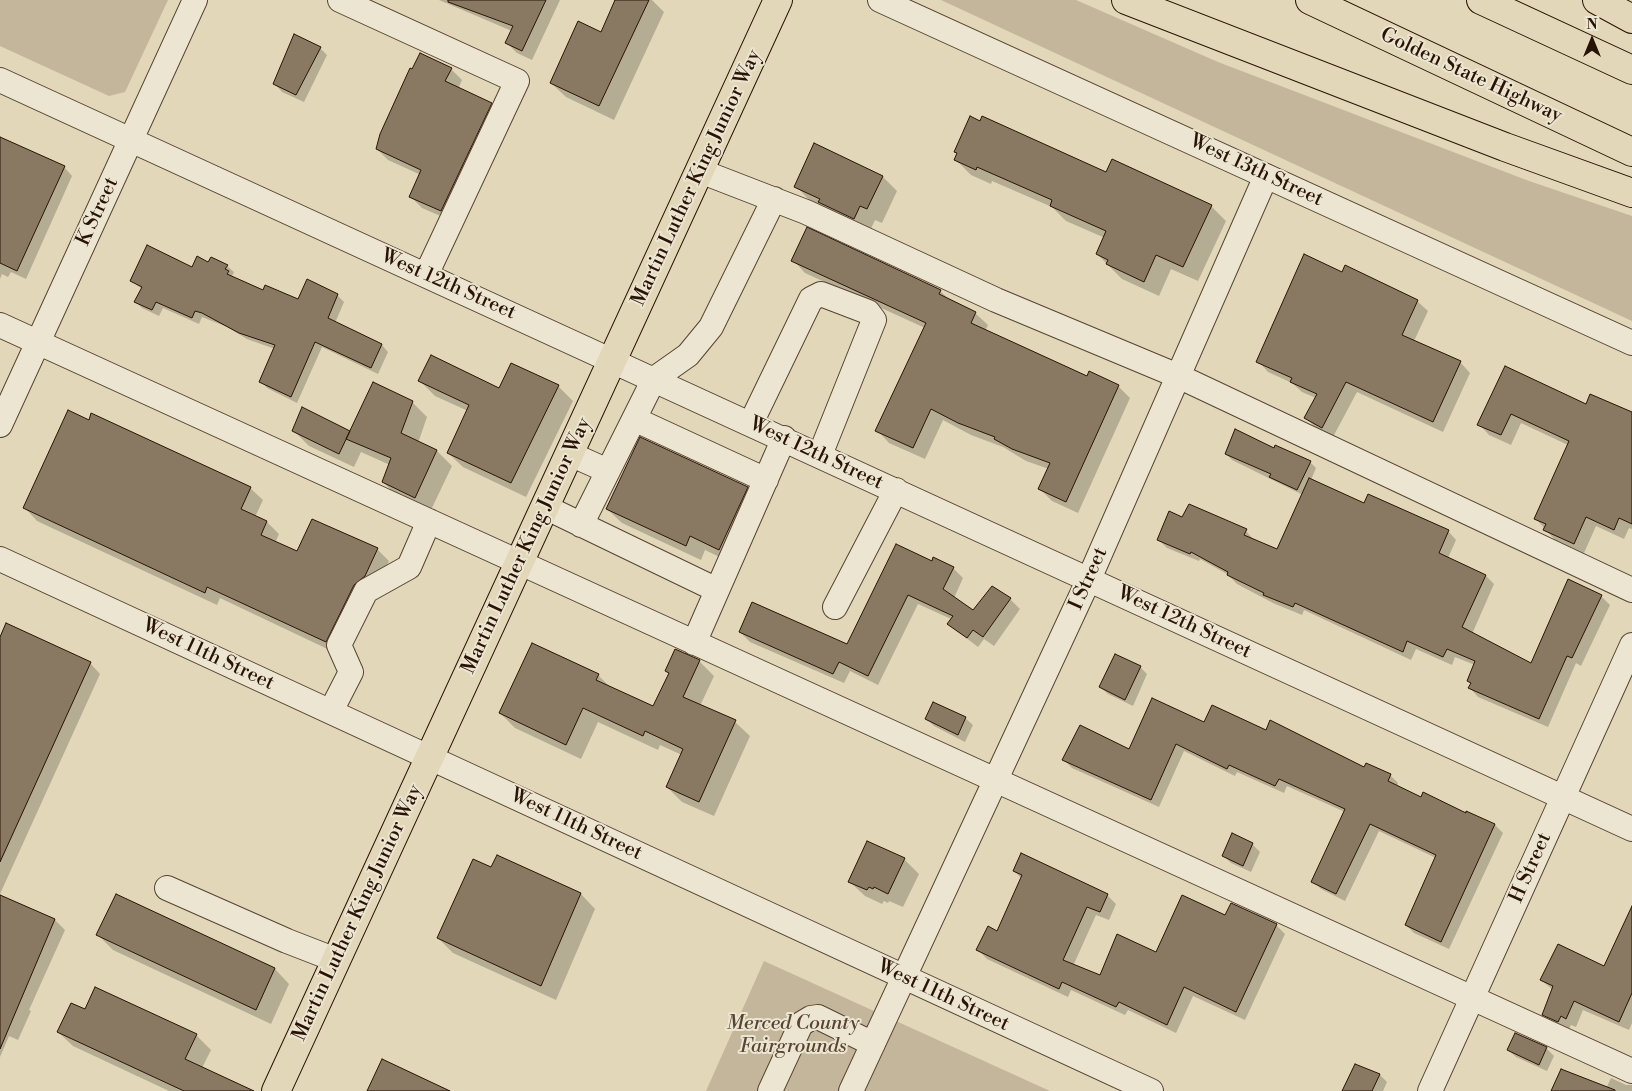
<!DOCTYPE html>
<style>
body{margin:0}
#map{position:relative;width:1632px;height:1091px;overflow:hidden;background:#e2d7b8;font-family:"Libre Bodoni",serif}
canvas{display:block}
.north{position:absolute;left:1567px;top:15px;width:50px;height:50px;-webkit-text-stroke:4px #ece5d1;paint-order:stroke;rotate:0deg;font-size:14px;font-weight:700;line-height:20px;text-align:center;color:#291305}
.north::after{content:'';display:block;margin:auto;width:18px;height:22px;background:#291305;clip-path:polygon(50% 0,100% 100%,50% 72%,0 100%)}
</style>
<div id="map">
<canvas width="1632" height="1091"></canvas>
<div class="north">N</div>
</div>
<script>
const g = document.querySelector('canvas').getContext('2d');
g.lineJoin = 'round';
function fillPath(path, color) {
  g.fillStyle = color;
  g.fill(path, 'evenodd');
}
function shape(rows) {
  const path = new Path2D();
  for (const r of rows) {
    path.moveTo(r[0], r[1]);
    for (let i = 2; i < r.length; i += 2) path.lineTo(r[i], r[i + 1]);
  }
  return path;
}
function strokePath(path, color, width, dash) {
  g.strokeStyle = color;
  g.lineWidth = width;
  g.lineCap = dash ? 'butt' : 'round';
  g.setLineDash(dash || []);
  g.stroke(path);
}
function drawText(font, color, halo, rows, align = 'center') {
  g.font = font + ' "Libre Bodoni",serif';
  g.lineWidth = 4;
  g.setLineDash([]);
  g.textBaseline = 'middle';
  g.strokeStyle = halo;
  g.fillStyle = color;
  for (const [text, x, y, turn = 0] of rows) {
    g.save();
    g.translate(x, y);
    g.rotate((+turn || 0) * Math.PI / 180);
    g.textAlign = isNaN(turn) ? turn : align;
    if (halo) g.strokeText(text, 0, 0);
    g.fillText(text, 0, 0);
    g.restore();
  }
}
const green = shape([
 [0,0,168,0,125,92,109,96,0,46],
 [941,0,1076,0,1218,62,1529,181,1632,216,1632,321],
 [764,961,1050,1091,706,1091]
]);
const shadow = shape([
 [439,0,560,0,532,60,517,53,507,43,512,31],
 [617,0,652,0,664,12,614,120,566,97,551,83,601,34],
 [320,48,327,55,304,102,282,92,275,84],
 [451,69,462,80,458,89,491,104,502,115,452,221,422,208,411,197,421,175,388,160,377,149],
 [0,138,64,167,72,176,26,279,11,272,8,277,2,274,0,279],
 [956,160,1107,173,1211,206,1226,221,1198,281,1171,269,1159,296,1122,279,1097,254,1105,238,1066,221,1052,207,992,181,991,184,971,175],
 [883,177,897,191,882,223,875,220,869,233,810,201,796,186],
 [793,260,940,291,951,301,975,313,988,325,985,331,1087,378,1118,386,1130,398,1078,513,1052,501,1040,489,1049,469,1026,461,1003,447,971,435,943,420,925,459,889,443,877,430,925,328,805,273],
 [209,264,227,266,234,272,232,276,234,278,264,291,298,301,337,295,344,302,335,323,382,345,388,352,378,374,322,347,297,403,267,388,261,381,275,349,247,339,227,327,202,317,199,324,163,308,159,316,142,308,136,302,142,289,132,281],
 [1343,273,1417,301,1428,311,1414,341,1460,362,1470,373,1443,432,1357,392,1333,437,1316,428,1306,418,1316,398,1302,392,1292,383,1268,372,1258,361],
 [1506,367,1587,405,1632,417,1632,529,1629,528,1624,539,1596,526,1584,553,1555,540,1536,519,1568,445,1521,423,1511,445,1489,435,1479,424],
 [420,381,500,389,558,386,573,401,526,497,463,467,448,453,468,411,435,396],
 [412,402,427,417,418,443,437,451,452,466,430,512,398,497,383,482,390,465,361,452,354,467,309,446,294,431,349,432],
 [1274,449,1310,462,1316,468,1311,480,1364,505,1448,531,1456,540,1448,558,1486,576,1494,584,1472,634,1532,665,1601,596,1610,605,1581,666,1576,663,1548,727,1478,697,1470,688,1472,684,1469,681,1475,665,1455,657,1452,665,1416,649,1411,660,1304,610,1302,615,1273,603,1237,584,1227,574,1200,559,1199,561,1167,548,1158,539,1183,518,1246,531,1254,540,1278,551,1303,495,1232,460,1226,454],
 [250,488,263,500,255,517,267,522,279,534,275,543,298,553,377,549,389,561,377,588,338,654,220,598,217,605,37,521,25,508],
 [747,488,762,502,734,564,705,550,701,560,622,523,607,509],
 [932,563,953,568,963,578,954,598,974,612,1010,599,1020,609,994,646,984,639,978,647,948,624,951,619,918,604,878,685,850,671,844,683,750,642,740,632,847,646],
 [7,625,90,663,100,674,0,894,0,640],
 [699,661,714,676,700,706,735,722,750,736,714,816,682,802,667,787,682,755,660,745,658,750,598,722,581,759,515,728,500,713,598,675,611,688,653,708,670,674,666,671],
 [1140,667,1147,674,1133,706,1108,694,1100,687],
 [965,718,973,725,965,742,934,726,927,719],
 [1205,723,1266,732,1365,768,1390,775,1398,783,1397,787,1421,799,1466,815,1467,813,1495,825,1503,833,1449,949,1414,933,1406,925,1436,858,1379,831,1345,901,1321,889,1313,881,1345,812,1287,786,1284,793,1237,772,1235,776,1184,751,1159,807,1072,768,1064,760,1130,750],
 [1252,844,1260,852,1251,872,1231,863,1224,856],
 [498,856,581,894,595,909,556,1000,453,953,438,938,492,869],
 [904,859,919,874,903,907,889,901,888,903,884,901,882,904,865,896,850,882],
 [1014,871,1107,895,1116,904,1109,920,1096,915,1073,966,1100,977,1156,954,1226,917,1276,925,1285,934,1245,1020,1193,996,1176,1033,1128,1010,1125,1015,1071,990,1068,997,987,959,978,950,998,932,1022,879],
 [0,896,55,920,65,930,29,1010,31,1011,18,1040,9,1036,0,1057],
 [116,896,275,969,289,984,271,1024,113,950,98,935],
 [1632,909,1632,1023,1629,1030,1583,1010,1576,1027,1571,1025,1568,1031,1553,1024,1543,1014,1553,990,1541,980,1605,968],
 [86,1011,196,1035,211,1050,202,1068,241,1091,169,1091,73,1046,58,1032],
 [1546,1048,1554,1056,1547,1071,1516,1057,1508,1050],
 [1355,1066,1380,1075,1387,1082,1383,1091,1344,1091],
 [1611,1078,1626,1085,1632,1085,1632,1091,1605,1091]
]);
const building = shape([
 [448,0,546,0,522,51,505,43,513,26,448,2,448,0],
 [615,0,649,0,599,106,550,83,578,21,601,32,615,0],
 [294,34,321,47,296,95,273,84,294,34],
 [420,53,452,68,445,81,492,103,441,211,409,197,421,170,376,149,380,134,410,68,412,69,420,53],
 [970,116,980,121,982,116,1106,172,1112,159,1212,205,1183,267,1156,255,1144,282,1106,264,1108,260,1096,254,1106,231,1050,206,1052,200,977,167,976,170,954,160,957,153,954,152,970,116],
 [0,137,65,166,17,271,0,263,0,137],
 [814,143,883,176,867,209,860,206,854,219,818,202,820,199,794,187,814,143],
 [807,227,941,290,939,294,976,312,971,323,1087,376,1089,371,1119,385,1066,502,1038,489,1050,463,1012,449,994,439,995,437,958,423,931,409,913,448,875,431,926,323,791,261,807,227],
 [147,245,192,267,197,256,208,262,211,257,228,265,225,269,229,271,227,274,263,290,265,285,298,299,307,279,338,294,328,318,382,344,371,368,315,342,291,397,259,382,275,345,239,333,202,313,195,311,192,318,156,302,152,310,134,302,142,287,130,281,147,245],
 [1304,254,1342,272,1345,265,1418,300,1402,335,1461,361,1433,422,1346,382,1322,428,1304,418,1317,394,1290,382,1292,378,1256,362,1304,254],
 [431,355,499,388,511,363,559,385,511,483,447,453,469,405,418,381,431,355],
 [1505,366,1586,404,1590,394,1632,412,1632,524,1619,518,1614,530,1586,517,1574,544,1543,530,1546,524,1534,519,1569,441,1511,414,1501,435,1477,425,1505,366],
 [373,382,413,401,401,433,437,450,415,498,382,482,391,458,346,439,373,382],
 [302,407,350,431,339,454,292,431,302,407],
 [68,410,89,420,91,413,251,487,241,509,267,521,261,535,297,551,312,519,378,548,365,576,354,585,326,642,207,587,205,593,23,508,68,410],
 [1235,429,1274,448,1275,445,1311,461,1297,490,1269,477,1271,474,1225,454,1235,429],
 [640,437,748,487,719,550,690,536,686,546,606,509,640,437],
 [1309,478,1364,503,1368,494,1449,530,1439,553,1486,575,1462,627,1531,663,1568,579,1602,595,1572,658,1567,656,1539,719,1468,688,1471,683,1467,681,1475,661,1447,649,1443,657,1407,641,1403,652,1295,603,1293,607,1263,595,1264,593,1227,575,1228,572,1191,552,1190,554,1157,540,1169,511,1182,517,1189,504,1247,529,1244,535,1277,549,1309,478],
 [896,544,932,561,933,557,954,567,943,589,973,610,992,586,1011,598,983,637,973,630,967,638,947,624,953,616,908,595,868,676,839,662,833,674,739,632,752,602,847,644,896,544],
 [6,623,91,662,0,862,0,637,6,623],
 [532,643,599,674,596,680,653,706,669,673,665,671,675,649,700,660,683,697,736,720,699,802,666,787,683,749,645,731,643,736,583,708,566,745,499,713,532,643],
 [1115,654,1141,666,1125,700,1099,687,1115,654],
 [1152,698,1204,722,1212,705,1266,730,1270,720,1364,767,1366,763,1391,774,1388,781,1421,797,1423,792,1466,813,1466,811,1495,824,1441,942,1405,925,1436,855,1370,824,1336,894,1311,882,1345,809,1279,779,1275,786,1229,765,1227,769,1176,744,1151,800,1062,760,1080,725,1129,749,1152,698],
 [933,702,966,717,958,735,925,719,933,702],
 [1232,833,1253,843,1243,866,1222,856,1232,833],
 [867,841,905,858,888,894,874,887,873,889,869,887,867,890,848,882,867,841],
 [1021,853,1108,894,1100,912,1087,907,1063,960,1100,975,1117,934,1156,952,1182,895,1225,915,1231,903,1277,924,1236,1012,1184,987,1167,1025,1119,1002,1116,1007,1062,982,1059,989,976,950,988,926,997,931,1022,875,1013,871,1021,853],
 [497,855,581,893,541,986,437,938,473,859,491,867,497,855],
 [116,894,275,968,256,1010,96,935,116,894],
 [0,895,55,919,0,1049,0,895],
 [1632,906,1632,993,1619,1022,1574,1001,1566,1019,1561,1016,1558,1022,1542,1015,1553,986,1540,980,1558,944,1604,966,1632,906],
 [95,987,197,1034,185,1059,254,1091,184,1091,57,1032,71,1003,85,1009,95,987],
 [1515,1033,1547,1047,1539,1065,1507,1050,1515,1033],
 [382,1059,450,1091,367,1091,382,1059],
 [1355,1064,1380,1074,1372,1091,1342,1091,1355,1064],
 [1561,1069,1615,1090,1615,1091,1551,1091,1561,1069]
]);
const minor = shape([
 [340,0,517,81,426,275],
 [880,0,1632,343],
 [0,80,1632,829],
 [700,171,806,212,996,300,1178,376,1632,590],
 [0,325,1632,1071],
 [634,419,766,480],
 [751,423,811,299,821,294,868,312,874,320,820,455],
 [0,425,195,0],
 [570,454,608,471],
 [545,507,717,590],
 [581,525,654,379,688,355,711,327,774,199],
 [0,559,1151,1091],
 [835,607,896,490],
 [694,643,784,438],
 [331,711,351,672,339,645,366,591,409,567,429,521],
 [167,888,287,941,336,960],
 [770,1091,801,1024,811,1018,818,1017,873,1044],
 [851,1091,1089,579,1266,176],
 [1430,1091,1632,645]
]);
const highway = shape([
 [1126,0,1505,147,1632,193],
 [1310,0,1632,152],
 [1481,0,1632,70],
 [1597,0,1632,19],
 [276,1091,778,0]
]);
const streetNames = [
 ["Golden State Highway",1471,76,25],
 ["West 13th Street",1256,171,25],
 ["Martin Luther King Junior Way",697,178,-65],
 ["K Street",98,212,-65],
 ["West 12th Street",448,285,24],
 ["West 12th Street",816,454,25],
 ["Martin Luther King Junior Way",527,546,-65],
 ["I Street",1089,579,-66],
 ["West 12th Street",1184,623,25],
 ["West 11th Street",208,655,25],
 ["West 11th Street",576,825,25],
 ["H Street",1531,868,-66],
 ["Martin Luther King Junior Way",358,913,-65],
 ["West 11th Street",943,996,25]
];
const parkNames = [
 ["Merced County",793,1024],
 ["Fairgrounds",793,1047]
];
fillPath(green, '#c3b69a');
fillPath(shadow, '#0003');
fillPath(building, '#897962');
strokePath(building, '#291305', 1);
strokePath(minor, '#574432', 26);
strokePath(highway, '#291305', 30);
strokePath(minor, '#ece5d1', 24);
strokePath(highway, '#e2d7b8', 28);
drawText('20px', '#291305', '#ece5d1', streetNames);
drawText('italic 20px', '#574432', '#ece5d1', parkNames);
</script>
